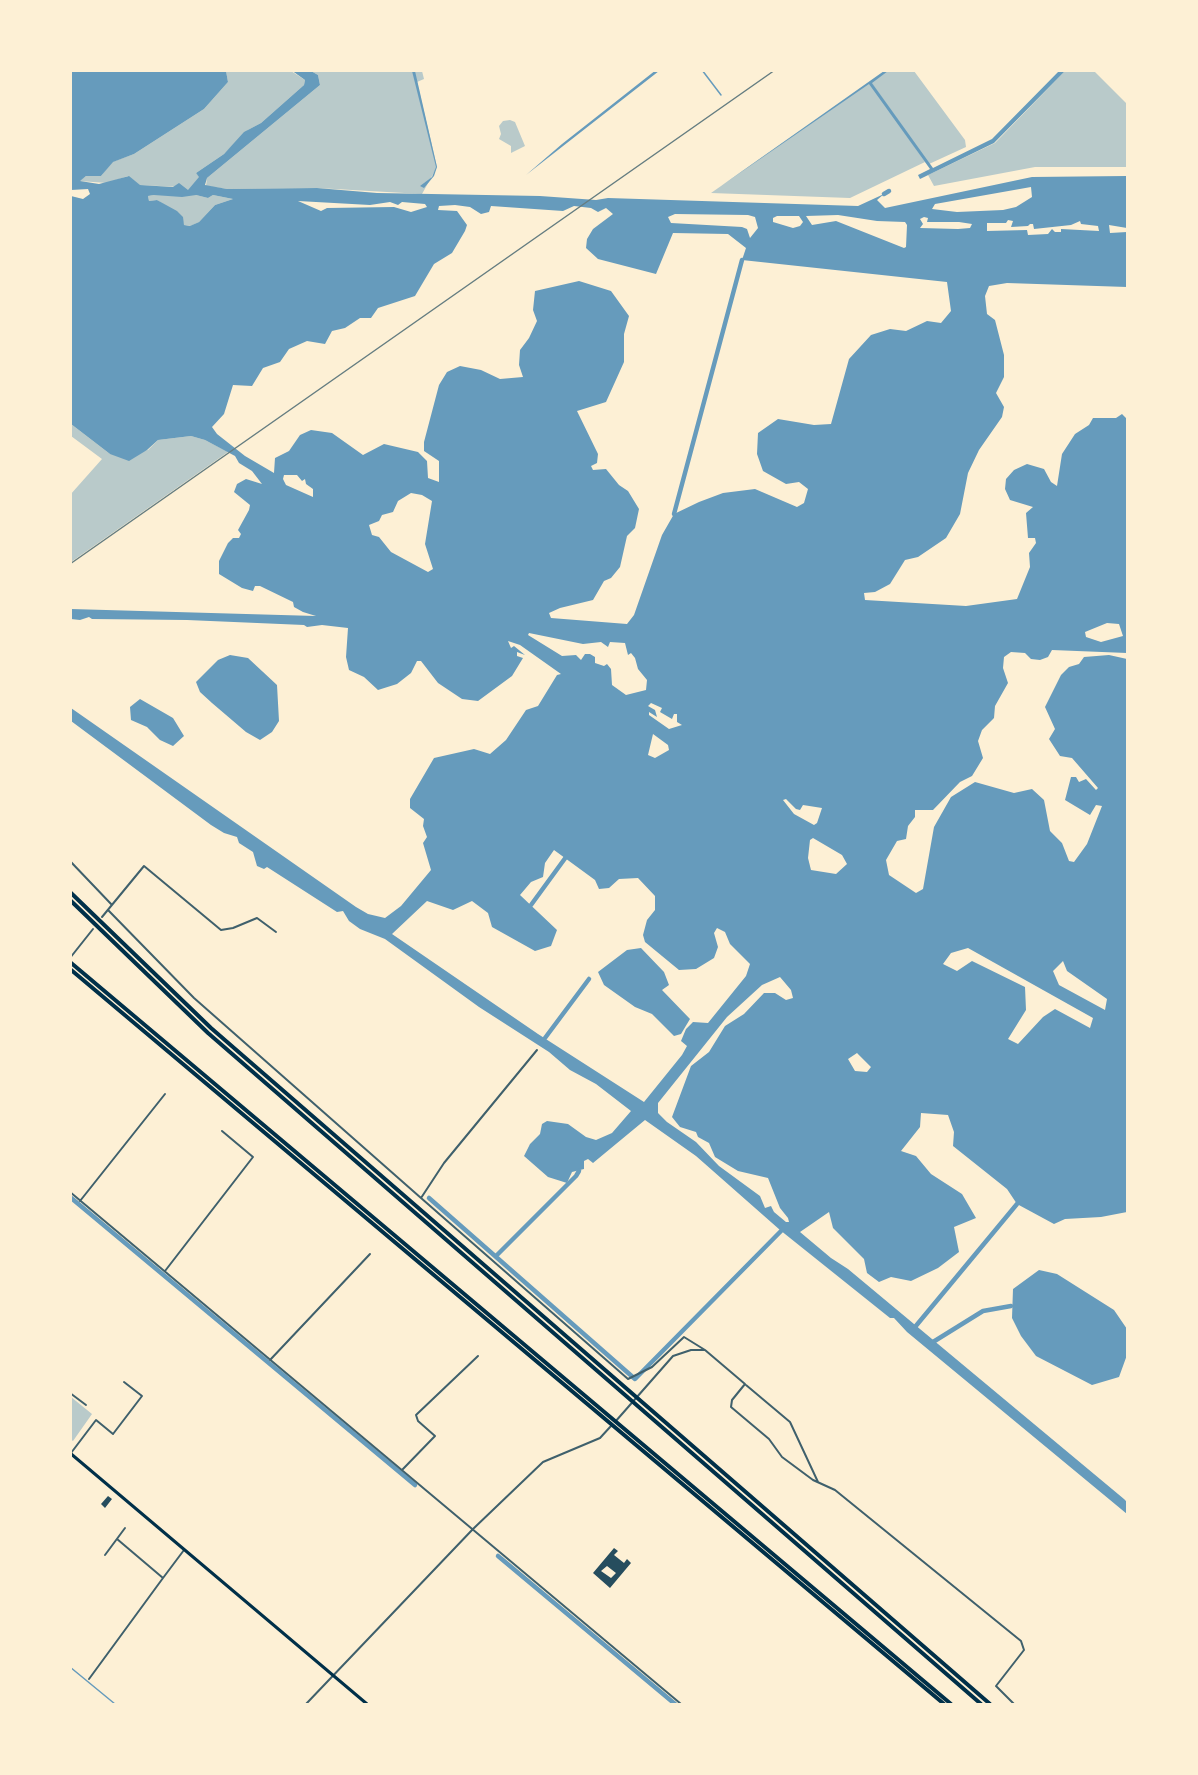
<!DOCTYPE html>
<style>
body{margin:0}
#map{position:relative;width:1198px;height:1775px;overflow:hidden;background:#fdf0d5;font-family:Figtree,sans-serif}
canvas{display:block}
.frame{position:absolute;inset:0;border:72px solid #fdf0d5;pointer-events:none}
</style>
<div id="map">
<canvas width="1198" height="1775"></canvas>
<div class="frame"></div>
</div>
<script>
const g = document.querySelector('canvas').getContext('2d');
g.lineJoin = 'round';
function fillPath(path, color) {
  g.fillStyle = color;
  g.fill(path, 'evenodd');
}
function shape(rows) {
  const path = new Path2D();
  for (const r of rows) {
    path.moveTo(r[0], r[1]);
    for (let i = 2; i < r.length; i += 2) path.lineTo(r[i], r[i + 1]);
  }
  return path;
}
function strokePath(path, color, width, dash) {
  g.strokeStyle = color;
  g.lineWidth = width;
  g.lineCap = dash ? 'butt' : 'round';
  g.setLineDash(dash || []);
  g.stroke(path);
}
const green = shape([
 [226,71,291,71,305,80,304,85,261,123,248,130,224,154,196,173,200,177,188,191,180,187,139,185,128,176,107,183,79,181,86,176,101,176,112,162,134,154,204,109,228,82],
 [311,71,422,71,424,79,417,82,437,167,422,194,317,188,227,189,206,186,207,178,320,85,318,75],
 [887,71,914,71,965,140,966,147,929,164,871,82],
 [1065,71,1094,71,1127,104,1127,167,1035,167,934,186,928,175,995,143],
 [870,82,925,162,850,198,711,193],
 [510,120,515,122,525,146,511,153,511,146,499,139,501,134,499,126,503,121],
 [154,195,196,195,208,198,213,195,233,199,215,205,199,222,191,226,184,225,181,216,157,200,149,201,148,196],
 [71,424,110,454,148,450,158,440,191,436,205,440,228,452,71,562,70,495,102,459,71,436],
 [71,1397,92,1414,73,1441,70,1439]
]);
const water = shape([
 [71,70,226,71,228,82,204,109,134,154,113,162,101,176,86,176,80,181,99,184,129,176,140,185,173,187,179,183,188,190,199,177,196,173,224,154,244,132,261,123,304,85,305,80,291,70,311,71,318,75,320,85,207,178,205,185,227,189,317,188,377,193,540,196,596,200,608,198,858,206,884,194,877,200,885,208,1032,177,1127,176,1127,228,1109,225,1110,233,1127,232,1127,287,1007,283,989,286,985,296,987,314,995,320,1004,355,1004,377,996,393,1004,407,1002,417,979,450,968,473,960,514,946,538,918,557,905,560,890,584,875,592,864,593,865,600,966,606,1017,599,1030,567,1029,553,1036,543,1035,538,1028,538,1026,513,1033,507,1010,500,1005,489,1006,479,1014,470,1027,464,1044,469,1051,482,1057,486,1062,454,1075,434,1089,425,1093,418,1116,418,1122,414,1127,419,1127,653,1052,650,1048,657,1040,660,1031,659,1025,653,1011,652,1004,657,1003,668,1008,683,995,706,994,718,982,730,978,741,983,758,972,776,960,782,933,810,915,810,915,817,908,826,906,839,897,841,886,860,889,875,916,893,923,889,934,827,951,797,975,782,1014,793,1032,789,1044,800,1050,831,1062,843,1069,861,1074,862,1087,844,1102,806,1096,805,1090,815,1065,800,1071,777,1076,777,1079,782,1086,779,1096,790,1098,788,1072,758,1060,756,1049,739,1055,729,1045,707,1061,675,1069,667,1079,664,1084,657,1109,655,1127,659,1127,1212,1101,1217,1065,1219,1054,1224,1017,1204,1007,1189,953,1146,954,1132,948,1115,921,1113,920,1127,901,1151,916,1156,931,1174,962,1194,976,1218,954,1227,959,1252,938,1268,911,1281,891,1277,879,1282,867,1273,864,1259,833,1228,829,1212,800,1232,831,1258,848,1269,1124,1499,1127,1502,1127,1514,907,1332,894,1318,890,1318,780,1230,696,1156,645,1120,593,1163,588,1159,584,1161,584,1169,572,1172,567,1183,548,1177,524,1156,530,1144,540,1134,542,1124,547,1121,568,1124,586,1137,596,1140,612,1133,631,1111,596,1084,570,1070,549,1052,479,1007,385,939,360,929,349,921,343,911,337,912,267,867,264,869,257,866,253,852,239,843,237,837,224,833,211,825,71,721,71,708,356,907,368,914,385,918,401,906,431,870,423,843,427,837,423,826,424,819,410,808,410,799,434,758,474,749,490,754,506,740,526,710,538,706,557,675,561,674,520,645,508,641,511,648,514,646,525,655,517,652,517,656,523,658,512,676,478,701,462,699,438,683,421,661,417,661,411,673,397,684,378,690,364,677,349,670,346,657,348,628,322,625,307,627,304,625,187,620,92,619,89,617,80,620,71,619,71,609,316,616,303,612,294,607,293,602,260,586,255,586,253,591,242,588,219,574,219,561,228,543,233,538,239,538,241,534,238,530,249,510,250,505,234,492,237,484,246,479,262,484,252,471,239,463,235,456,205,440,191,436,158,440,147,450,129,461,110,454,71,424,71,196,83,199,90,194,88,189,71,190],
 [1031,187,1032,197,1016,207,1003,210,957,212,932,209,935,204],
 [154,195,182,197,196,195,208,198,213,195,233,199,215,205,199,222,190,226,184,225,183,217,177,211,157,200,149,201,148,196],
 [298,201,370,205,390,202,398,205,402,202,425,204,427,207,411,212,394,207,327,208,321,211],
 [455,205,470,207,481,214,489,212,491,206,563,211,574,206,591,208,598,212,606,208,613,214,593,229,587,239,586,248,598,259,656,274,673,233,728,234,746,248,742,260,947,282,951,311,941,323,927,321,906,331,890,329,871,335,849,359,831,424,814,425,778,419,758,433,757,454,763,471,786,484,799,482,808,489,804,503,797,507,755,489,723,493,699,502,674,514,662,535,634,615,627,624,551,618,549,613,560,608,593,600,604,581,611,578,620,567,627,536,635,528,639,509,628,491,619,485,606,469,593,470,591,466,597,463,598,454,577,411,606,402,624,362,624,334,629,316,611,291,579,281,535,291,533,310,537,321,529,338,520,350,519,365,523,377,500,379,481,370,460,366,447,372,439,385,424,442,424,451,439,461,439,482,428,478,427,461,418,452,384,444,363,455,332,433,311,430,300,435,289,451,275,458,274,473,245,456,217,434,212,427,224,414,233,385,252,386,263,368,280,362,289,349,307,341,325,344,332,331,345,328,360,318,371,318,378,308,415,296,434,264,452,253,465,231,467,225,457,211,438,210,439,206],
 [675,214,748,215,755,217,758,228,750,238,747,229,742,227,671,223,668,217],
 [838,215,877,221,905,222,907,225,906,247,904,248,836,221,812,225,806,216],
 [777,216,799,216,803,222,800,226,793,228,773,222,773,218],
 [924,217,928,218,927,222,959,222,972,224,970,228,958,229,920,228,923,224,920,219],
 [1008,220,1013,221,1011,227,1028,226,1030,224,1033,224,1034,229,1071,225,1080,221,1081,224,1098,226,1099,231,1061,229,1061,232,1055,232,1052,229,1048,234,1028,235,1027,230,987,231,987,223,1006,223],
 [284,475,297,475,302,481,305,479,306,484,313,489,313,497,286,485,283,479],
 [411,493,422,495,432,501,425,544,433,569,428,572,391,552,379,537,372,535,369,525,379,521,382,515,393,512,398,501],
 [1107,623,1119,624,1123,636,1101,642,1086,637,1085,632],
 [529,633,583,644,601,642,608,647,610,642,625,643,628,655,631,653,635,658,638,669,647,680,646,690,626,695,612,685,611,669,607,664,604,666,595,663,595,657,590,654,585,654,581,660,576,655,562,656,528,635],
 [651,703,662,708,660,712,672,719,674,714,677,714,677,722,682,725,669,729,649,715,649,712,657,717,655,710,648,706],
 [653,734,668,745,669,750,655,758,648,755],
 [786,799,796,809,800,810,803,805,822,808,817,823,814,825,794,814,783,800],
 [813,838,842,855,847,864,836,874,811,870,808,858,810,840],
 [554,850,595,880,599,889,609,888,619,879,638,878,655,896,655,910,647,920,643,935,645,942,679,970,696,969,714,958,718,947,714,933,717,928,725,932,730,944,750,964,746,976,708,1023,693,1022,686,1029,681,1041,687,1046,682,1055,644,1102,538,1034,392,934,427,901,453,910,472,901,488,913,492,927,535,951,551,946,557,930,520,895,531,882,543,877,545,863],
 [968,948,1093,1018,1090,1028,1055,1009,1043,1017,1018,1044,1008,1039,1026,1010,1025,987,972,961,957,971,943,964,951,953],
 [1063,961,1067,971,1107,999,1105,1010,1059,985,1053,971],
 [780,977,791,990,793,998,786,1000,775,993,764,993,744,1014,725,1026,709,1052,691,1066,672,1117,680,1127,696,1132,698,1137,709,1143,715,1157,738,1171,768,1178,780,1208,788,1218,789,1222,786,1222,774,1212,771,1206,765,1208,760,1196,719,1166,696,1142,667,1122,658,1113,658,1103,727,1017,762,985],
 [857,1053,871,1067,867,1072,855,1071,848,1059],
 [656,70,659,71,526,175,562,144],
 [412,71,415,71,437,167,434,176,424,188,420,186,432,177,436,167],
 [884,71,888,71,872,83,933,168,992,139,1059,71,1065,71,994,143,920,179,918,175,930,169,869,84,721,186],
 [230,655,248,658,277,685,279,721,272,732,260,740,246,732,212,703,200,692,196,682,218,660],
 [140,699,173,718,184,736,173,746,160,740,147,727,131,720,130,707],
 [641,948,664,972,669,985,662,990,690,1019,681,1034,674,1036,652,1014,635,1007,604,985,598,972,627,950],
 [1039,1270,1057,1274,1114,1310,1127,1329,1127,1355,1119,1377,1092,1385,1036,1356,1021,1336,1012,1318,1013,1289]
]);
const stream = shape([
 [702,70,721,95],
 [70,1667,115,1704]
]);
const canal = shape([
 [884,194,889,191],
 [674,514,742,260],
 [531,905,566,857],
 [545,1038,589,979],
 [70,1197,415,1485],
 [429,1198,635,1379,782,1230],
 [496,1256,576,1176,579,1171],
 [915,1327,1017,1204],
 [933,1342,983,1311,1011,1306],
 [498,1556,675,1704]
]);
const building = shape([
 [108,1496,112,1499,105,1508,101,1504],
 [614,1548,618,1551,614,1555,624,1563,627,1559,631,1563,610,1588,593,1573],
 [607,1566,616,1573,611,1578,601,1571]
]);
const minor = shape([
 [70,861,112,905],
 [108,910,194,998,421,1198,444,1163,537,1050],
 [102,917,144,866,221,930,233,928,257,918,276,932],
 [70,958,93,929],
 [70,1192,681,1704],
 [421,1198,628,1379,652,1367,684,1337,705,1350,745,1384,732,1400,731,1407,769,1439,782,1457,813,1480,835,1490,1021,1641,1024,1650,996,1686,1014,1704],
 [80,1201,165,1094],
 [165,1271,253,1157,222,1131],
 [270,1360,370,1254],
 [746,1385,790,1422,818,1482],
 [70,1393,86,1405],
 [615,1422,673,1356,691,1350,704,1350],
 [71,1453,96,1420,113,1434,142,1396,124,1382],
 [402,1470,435,1436,418,1421,416,1415,478,1356],
 [117,1539,163,1578,184,1550],
 [105,1555,125,1528],
 [89,1679,163,1578],
 [306,1704,473,1529,543,1462,600,1438,611,1426]
]);
const secondary = shape([
 [70,1453,367,1704]
]);
const trunk = shape([
 [70,962,951,1704],
 [70,969,944,1704]
]);
const motorway = shape([
 [70,892,211,1028,990,1704],
 [70,900,208,1033,981,1704]
]);
const rail = shape([
 [70,564,775,70]
]);
fillPath(green, '#b9caca');
fillPath(water, '#669bbc');
strokePath(stream, '#669bbc', 1.5);
strokePath(canal, '#669bbc', 4.5);
fillPath(building, '#264d5e');
strokePath(minor, '#3f606c', 2);
strokePath(secondary, '#003049', 3);
strokePath(trunk, '#003049', 4);
strokePath(motorway, '#003049', 4);
strokePath(rail, '#657d81', 1.5);
</script>
